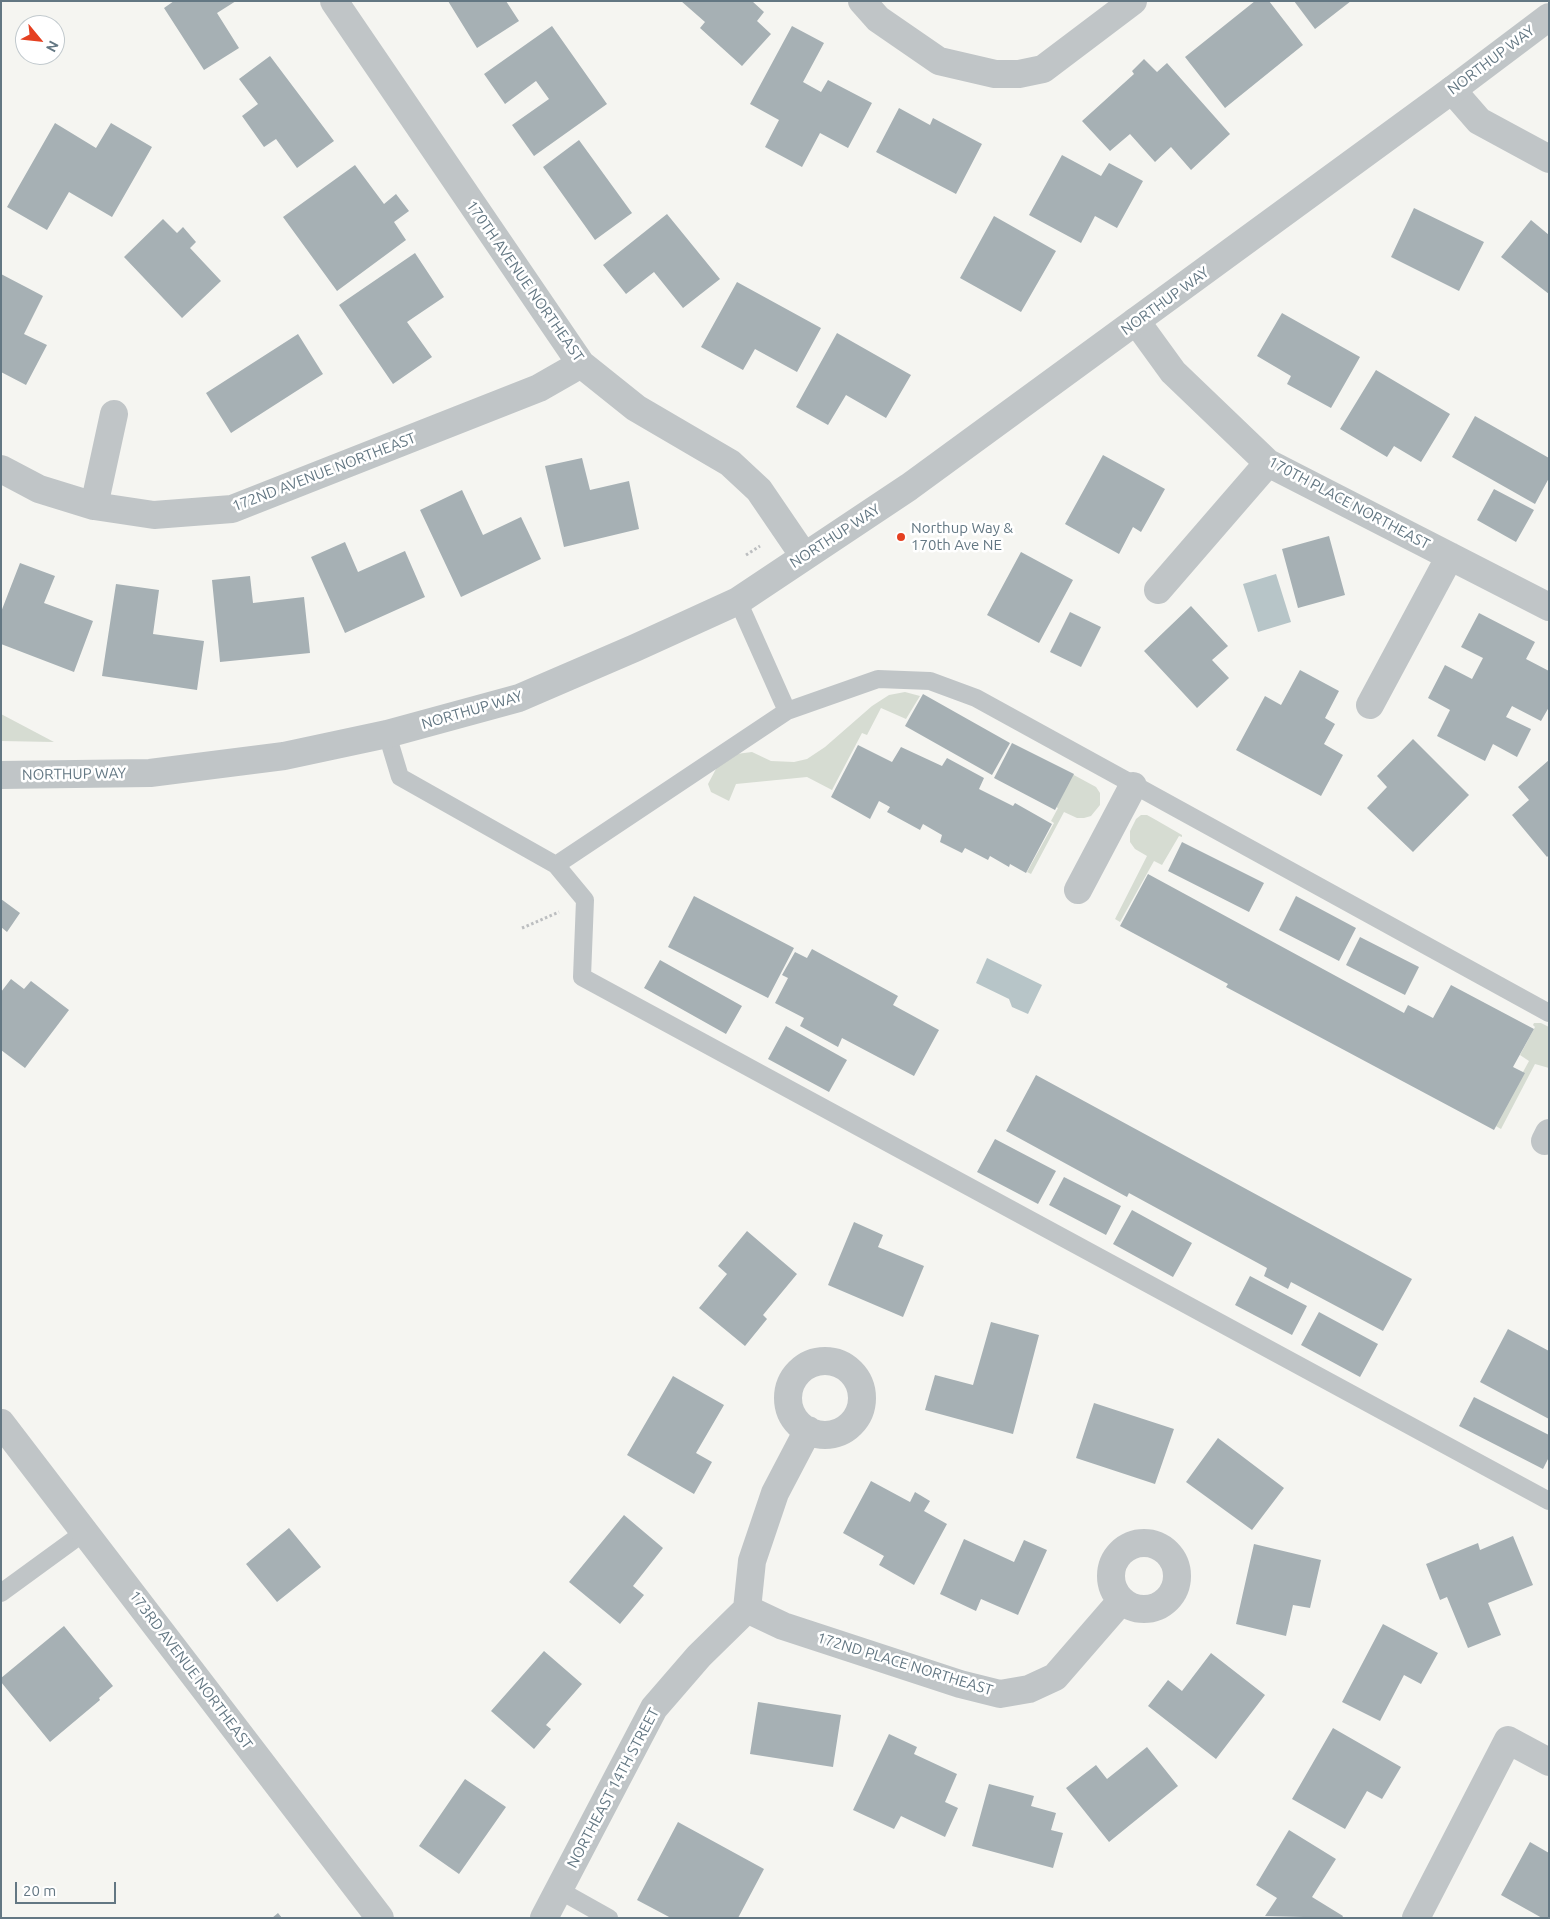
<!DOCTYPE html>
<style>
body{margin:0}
#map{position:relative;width:1550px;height:1919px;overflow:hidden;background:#f5f5f1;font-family:Ubuntu,sans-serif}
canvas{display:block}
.frame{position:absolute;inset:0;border:2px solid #637783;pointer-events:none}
.north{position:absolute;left:15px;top:15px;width:50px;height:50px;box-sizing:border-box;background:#fff;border:1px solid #c1c9cd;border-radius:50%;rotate:118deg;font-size:14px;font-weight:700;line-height:20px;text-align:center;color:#637783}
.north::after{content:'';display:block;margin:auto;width:18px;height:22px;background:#e54021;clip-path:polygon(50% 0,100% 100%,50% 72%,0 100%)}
.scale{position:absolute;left:15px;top:1882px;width:101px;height:22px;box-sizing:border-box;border:2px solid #637783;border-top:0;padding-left:6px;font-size:15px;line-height:18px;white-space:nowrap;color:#637783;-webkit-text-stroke:4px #fff;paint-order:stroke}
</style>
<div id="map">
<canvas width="1550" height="1919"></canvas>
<div class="frame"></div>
<div class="north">N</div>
<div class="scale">20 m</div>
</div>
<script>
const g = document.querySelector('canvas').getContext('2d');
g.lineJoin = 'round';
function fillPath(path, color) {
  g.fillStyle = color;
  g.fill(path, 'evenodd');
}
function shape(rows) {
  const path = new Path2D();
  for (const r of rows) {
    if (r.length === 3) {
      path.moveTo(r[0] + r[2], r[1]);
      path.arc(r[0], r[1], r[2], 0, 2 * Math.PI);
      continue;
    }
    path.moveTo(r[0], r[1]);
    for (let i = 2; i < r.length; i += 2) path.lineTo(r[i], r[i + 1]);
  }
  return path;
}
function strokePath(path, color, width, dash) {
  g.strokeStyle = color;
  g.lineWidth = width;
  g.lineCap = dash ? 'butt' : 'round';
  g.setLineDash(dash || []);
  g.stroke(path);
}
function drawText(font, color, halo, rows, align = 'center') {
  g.font = font + ' Ubuntu,sans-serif';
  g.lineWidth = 5;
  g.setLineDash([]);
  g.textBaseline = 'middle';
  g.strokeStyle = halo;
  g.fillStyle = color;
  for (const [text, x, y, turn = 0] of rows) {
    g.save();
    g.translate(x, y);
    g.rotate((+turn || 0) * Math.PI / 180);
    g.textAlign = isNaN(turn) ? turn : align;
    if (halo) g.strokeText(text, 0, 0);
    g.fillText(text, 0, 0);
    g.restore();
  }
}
const green = shape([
 [905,692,920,696,906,719,881,708,867,735,862,733,832,790,807,777,736,784,729,801,711,792,708,784,717,767,736,754,752,752,771,761,794,762,807,759,825,747,872,706,889,695],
 [1,714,54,742,1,741],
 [1072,774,1096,787,1100,793,1100,805,1091,816,1084,818,1077,818,1064,812,1031,874,1027,872,1054,823,1051,821,1058,808,1056,807],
 [1141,815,1147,815,1156,820,1182,835,1182,837,1179,836,1162,865,1154,861,1120,922,1115,919,1147,856,1135,849,1130,842,1130,831,1136,819],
 [1534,1023,1541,1023,1549,1027,1549,1068,1535,1064,1501,1129,1494,1125,1529,1061,1520,1055,1535,1027,1533,1025]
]);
const water = shape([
 [1276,574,1291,622,1258,632,1243,584],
 [987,958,1042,985,1028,1014,1012,1007,1009,999,976,983]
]);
const building = shape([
 [174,1,236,1,217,13,239,48,204,70,164,8],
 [448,1,506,1,519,21,477,48],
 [681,1,752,1,764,12,757,21,771,34,742,66,700,28,705,22],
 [1255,1,1269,1,1303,45,1225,108,1185,57],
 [1294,1,1351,1,1315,29],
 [552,26,607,104,534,156,512,125,549,99,536,81,505,104,484,74],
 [792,26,824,43,803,82,821,92,828,80,872,103,848,148,820,133,802,167,765,147,779,120,750,104],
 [270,56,334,141,297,168,276,139,264,147,242,116,258,104,239,79],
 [1144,59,1157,72,1167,63,1230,134,1191,170,1171,147,1155,162,1130,134,1110,151,1082,121,1134,74,1132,71],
 [899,108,930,125,933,118,982,144,956,194,876,152],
 [55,123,96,148,111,123,152,147,112,217,69,192,47,230,7,207],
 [579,140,632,213,595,240,543,167],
 [1062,155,1101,176,1109,163,1143,181,1117,228,1095,216,1081,243,1029,215],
 [355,165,384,204,396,194,409,211,394,222,406,240,337,291,283,217],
 [1414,208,1484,242,1459,291,1391,257],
 [667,214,720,279,683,308,654,272,626,294,603,265],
 [994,216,1056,251,1021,312,960,278],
 [163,219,177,233,183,227,196,242,190,248,221,281,182,318,124,257],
 [1531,220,1549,235,1549,294,1501,257],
 [415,253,444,297,407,322,432,357,393,384,339,305],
 [1,274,43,296,24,334,47,345,26,385,1,372],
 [737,282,821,328,797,372,755,349,743,370,701,347],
 [1282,313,1360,357,1331,408,1287,384,1291,376,1257,356],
 [837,333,911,375,886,418,846,395,828,425,796,407],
 [298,334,323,374,231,433,206,393],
 [1376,370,1450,414,1421,462,1394,446,1387,457,1340,429],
 [1475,416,1549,458,1549,478,1535,504,1452,457],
 [1103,455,1165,489,1141,532,1133,527,1119,554,1065,524],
 [582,458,590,490,629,481,639,529,564,547,545,466],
 [1494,489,1534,510,1516,542,1477,520],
 [462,490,483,535,521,517,541,559,461,597,420,510],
 [1329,536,1345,595,1298,608,1282,549],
 [345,542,358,572,405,551,425,597,345,633,311,557],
 [1021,552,1073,580,1039,643,987,615],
 [20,563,55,576,44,603,93,621,74,672,1,644,1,612],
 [250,576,253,603,304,597,310,653,220,662,212,580],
 [116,584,159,590,153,634,204,641,197,690,102,676],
 [1191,606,1228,646,1212,660,1229,678,1197,708,1144,651],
 [1070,612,1101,627,1081,667,1050,652],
 [1479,613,1535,642,1526,659,1549,671,1549,707,1541,721,1512,706,1506,717,1531,729,1517,757,1493,744,1485,761,1437,736,1450,710,1428,698,1445,665,1472,679,1483,658,1461,647],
 [1300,670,1339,691,1325,718,1335,724,1324,744,1343,755,1321,796,1236,750,1265,696,1281,705],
 [923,694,1010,743,992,775,905,726],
 [1413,739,1469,795,1413,852,1367,808,1387,787,1377,776],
 [1012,743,1074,774,1055,810,994,778],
 [858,745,892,762,901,747,942,766,947,758,984,778,979,789,1013,806,1015,803,1052,824,1026,873,1010,864,1009,867,990,856,988,860,965,848,962,853,940,842,942,835,923,824,920,830,887,812,890,807,879,801,870,819,831,797],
 [1549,760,1549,855,1547,857,1512,815,1529,800,1518,787],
 [1182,842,1264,883,1249,912,1168,871],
 [1148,874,1404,1013,1408,1005,1433,1018,1451,985,1534,1029,1513,1067,1525,1073,1494,1130,1226,987,1228,984,1120,926],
 [694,896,794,948,768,998,668,947],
 [1296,896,1356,928,1339,961,1279,930],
 [1,899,20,913,7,932,1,927],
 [1360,937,1419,967,1405,995,1346,965],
 [812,949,898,996,893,1005,939,1030,914,1076,842,1038,838,1047,800,1026,804,1018,775,1003,788,978,782,975,795,952,807,958],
 [660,960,742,1006,726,1034,644,988],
 [11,979,24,989,31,981,69,1010,25,1068,1,1050,1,992],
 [786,1026,847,1060,829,1092,768,1059],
 [1036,1075,1412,1279,1383,1331,1291,1282,1288,1289,1264,1276,1267,1268,1129,1193,1127,1197,1006,1131],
 [995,1139,1056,1171,1038,1204,977,1172],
 [1064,1177,1121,1206,1106,1235,1049,1205],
 [1132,1210,1192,1243,1173,1277,1113,1244],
 [854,1222,883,1235,878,1247,924,1266,903,1317,828,1285],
 [747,1231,797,1274,763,1315,767,1319,745,1346,699,1308,727,1274,718,1266],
 [1250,1276,1307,1306,1292,1335,1235,1305],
 [1319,1312,1378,1344,1360,1377,1301,1345],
 [991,1322,1039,1335,1013,1434,925,1410,935,1375,973,1385],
 [1508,1329,1549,1351,1549,1419,1480,1382],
 [673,1376,724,1405,696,1453,712,1462,694,1494,627,1455],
 [1474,1397,1549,1435,1549,1457,1543,1469,1459,1426],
 [1094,1403,1174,1429,1155,1484,1076,1458],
 [1218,1438,1284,1488,1252,1530,1186,1482],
 [871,1481,910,1502,915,1492,930,1501,924,1511,947,1524,914,1585,879,1565,884,1556,843,1533],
 [624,1515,663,1548,633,1586,644,1595,620,1624,569,1582],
 [289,1528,321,1567,277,1602,246,1564],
 [1513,1536,1533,1585,1488,1603,1501,1635,1468,1648,1447,1597,1440,1600,1426,1564,1478,1543,1480,1550],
 [964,1539,1014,1562,1024,1540,1047,1550,1018,1615,981,1599,976,1611,940,1594],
 [1254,1544,1321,1560,1310,1608,1293,1605,1286,1636,1236,1624],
 [1383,1624,1438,1653,1421,1684,1404,1675,1380,1721,1342,1702],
 [64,1626,113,1686,99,1698,100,1700,50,1742,1,1682,1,1678],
 [544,1651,582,1684,546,1725,551,1729,534,1749,491,1711],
 [1211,1653,1265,1695,1216,1759,1148,1706,1168,1680,1182,1691],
 [758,1702,841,1715,833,1767,750,1754],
 [1333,1728,1401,1767,1382,1799,1367,1791,1345,1829,1292,1799],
 [889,1734,917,1747,914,1754,957,1774,945,1802,958,1808,945,1837,901,1816,894,1829,853,1810],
 [1147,1747,1178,1786,1109,1842,1066,1788,1096,1765,1107,1779],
 [465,1779,506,1807,459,1874,419,1846],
 [989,1784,1034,1796,1031,1806,1056,1813,1051,1830,1063,1833,1053,1868,972,1846],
 [678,1822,764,1869,738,1918,671,1918,637,1900],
 [1289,1830,1336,1859,1312,1897,1343,1916,1342,1918,1265,1916,1277,1898,1256,1885],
 [1530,1842,1549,1853,1549,1918,1542,1918,1501,1895],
 [278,1913,282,1918,272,1918]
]);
const path = shape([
 [746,555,760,546],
 [522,928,559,912]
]);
const service = shape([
 [738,601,787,711],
 [387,734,400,777,556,865],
 [1549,1013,976,698,930,681,878,679,787,711,556,865,585,900,582,977,1549,1501],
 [1,1593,86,1531],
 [559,1890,609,1918]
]);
const minor = shape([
 [334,1,581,364,636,408,730,463,759,490,804,556],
 [862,1,878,19,939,61,995,74,1019,74,1043,69,1133,1],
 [1452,90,1479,121,1549,159],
 [1136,321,1173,372,1268,463,1549,607],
 [1,469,39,489,94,506,154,515,232,509,539,388,581,364],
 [94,506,114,414],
 [1158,590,1268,463],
 [1370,705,1450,556],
 [1078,890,1133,786],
 [1545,1141,1549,1133],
 [825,1398,37],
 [1144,1576,33],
 [747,1609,783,1626,960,1684,1000,1694,1029,1689,1055,1677,1121,1601],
 [544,1918,654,1708,699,1656,747,1609,752,1561,775,1493,808,1430],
 [1416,1918,1508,1740,1549,1762]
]);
const tertiary = shape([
 [1,775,150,773,284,756,387,734,519,698,635,648,738,601,909,487,1452,90,1549,17],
 [1,1423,380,1918]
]);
const markers = [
 [901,537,5,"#e54021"]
];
const streetNames = [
 ["NORTHUP WAY",1491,60,-37],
 ["170TH AVENUE NORTHEAST",525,281,55],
 ["NORTHUP WAY",1165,301,-36],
 ["172ND AVENUE NORTHEAST",324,472,-21],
 ["170TH PLACE NORTHEAST",1349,503,28],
 ["NORTHUP WAY",835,536,-33],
 ["NORTHUP WAY",472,710,-16],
 ["NORTHUP WAY",74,774,-1],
 ["172ND PLACE NORTHEAST",905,1664,17],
 ["173RD AVENUE NORTHEAST",191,1670,53],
 ["NORTHEAST 14TH STREET",613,1788,-62]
];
const poiNames = [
 ["Northup Way &",911,528],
 ["170th Ave NE",911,545]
];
fillPath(green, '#d6dcd2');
fillPath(water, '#b7c5c8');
fillPath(building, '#a6b0b4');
strokePath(path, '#bcbec0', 3, [2.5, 2.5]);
strokePath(service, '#c0c5c7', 18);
strokePath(minor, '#c0c5c7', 28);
strokePath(tertiary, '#c0c5c7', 28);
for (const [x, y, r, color] of markers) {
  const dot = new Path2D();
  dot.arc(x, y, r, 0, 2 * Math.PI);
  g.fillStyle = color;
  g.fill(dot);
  strokePath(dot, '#fff', 2);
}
drawText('15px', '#637783', '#fff', streetNames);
drawText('15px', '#637783', '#fff', poiNames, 'left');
</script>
